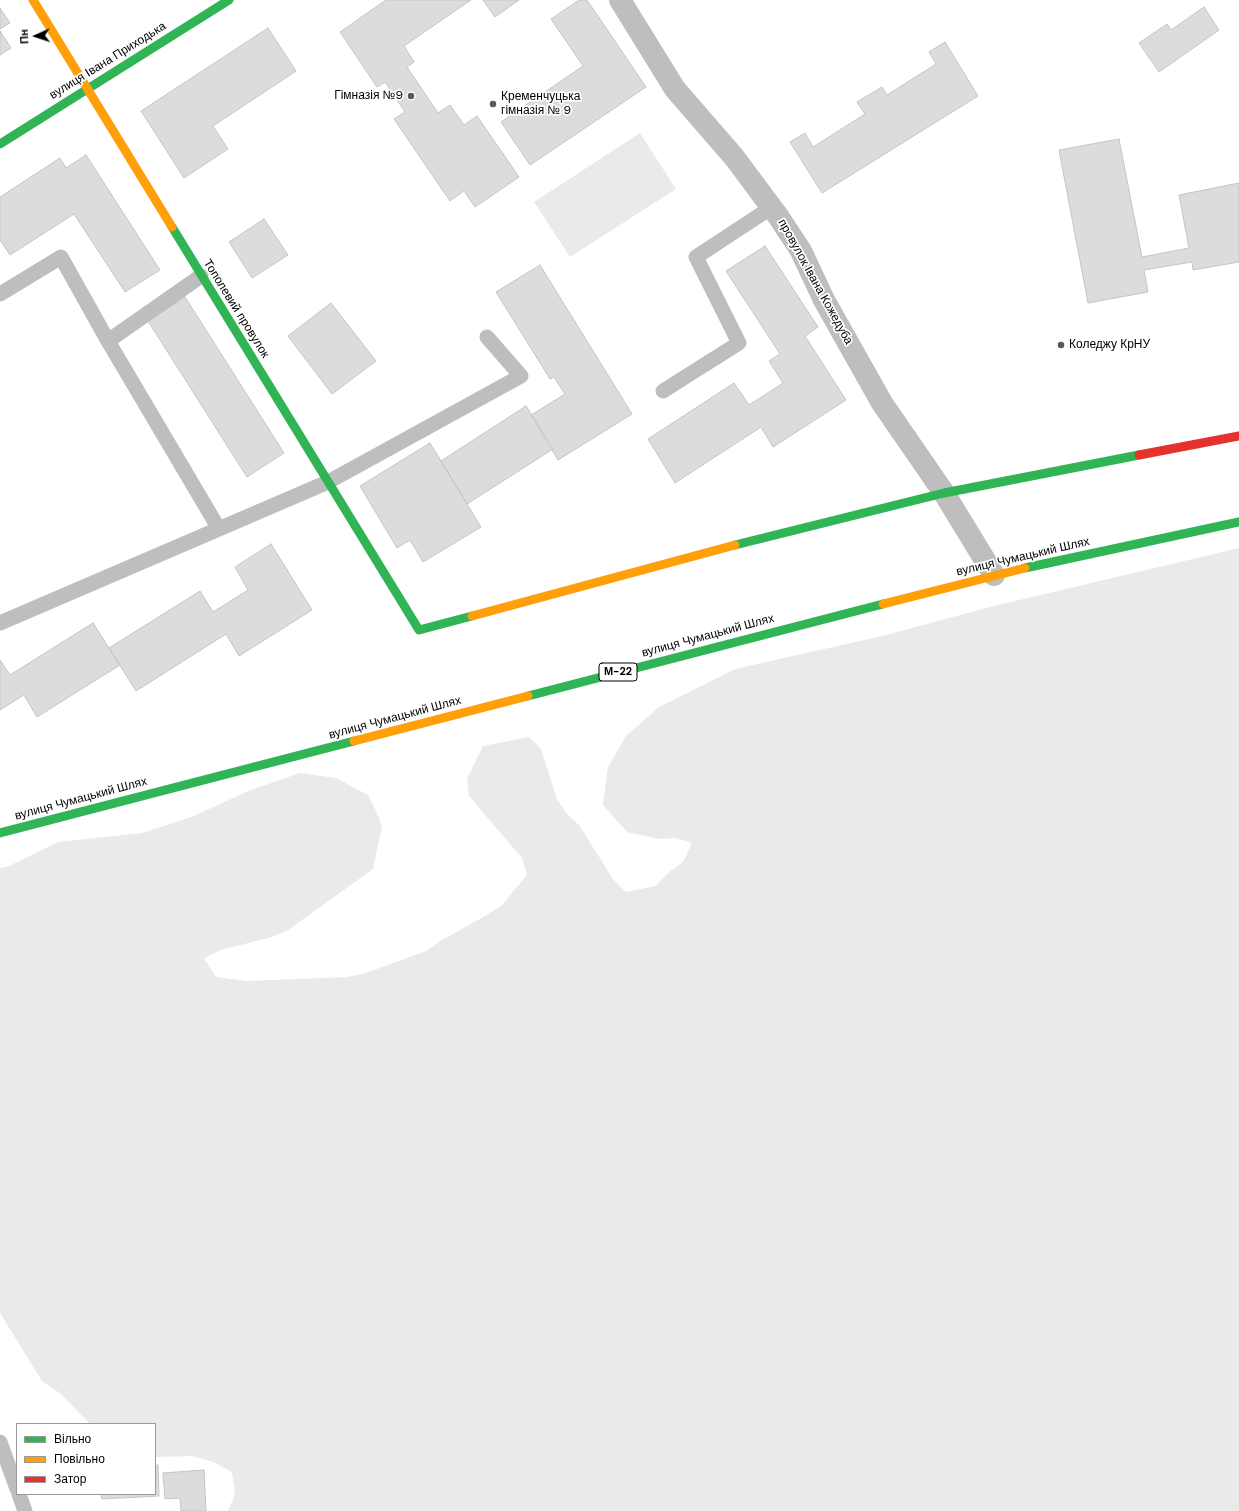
<!DOCTYPE html>
<meta charset="utf-8">
<style>
body{margin:0}
#map{position:relative;width:1239px;height:1511px;overflow:hidden;background:#fff;font-family:"DM Sans",sans-serif}
canvas{display:block}
.legend{position:absolute;left:16px;top:1423px;width:140px;height:72px;box-sizing:border-box;background:#fff;border:1px solid #999;margin:0;padding:5px 7px;list-style:none;font-size:12px;color:#000}
.legend li{display:flex;align-items:center;gap:8px;height:20px}
.legend b{width:20px;border:1px solid #999}
.north{position:absolute;left:16px;top:16px;width:40px;height:40px;-webkit-text-stroke:3px #fff;paint-order:stroke;rotate:267deg;font-size:11px;font-weight:700;line-height:16px;text-align:center;color:#000}
.north::after{content:'';display:block;margin:auto;width:14px;height:18px;background:#000;clip-path:polygon(50% 0,100% 100%,50% 72%,0 100%)}
</style>
<div id="map">
<canvas width="1239" height="1511"></canvas>
<ul class="legend">
<li><b style="height:5px;background:#30b455"></b>Вільно</li>
<li><b style="height:5px;background:#ff9f0a"></b>Повільно</li>
<li><b style="height:5px;background:#e5322d"></b>Затор</li>
</ul>
<div class="north">Пн</div>
</div>
<script>
const g = document.querySelector('canvas').getContext('2d');
g.lineJoin = 'round';
function fillPath(path, color) {
  g.fillStyle = color;
  g.fill(path, 'evenodd');
}
function shape(rows) {
  const path = new Path2D();
  for (const r of rows) {
    path.moveTo(r[0], r[1]);
    for (let i = 2; i < r.length; i += 2) path.lineTo(r[i], r[i + 1]);
  }
  return path;
}
function strokePath(path, color, width, dash) {
  g.strokeStyle = color;
  g.lineWidth = width;
  g.lineCap = dash ? 'butt' : 'round';
  g.setLineDash(dash || []);
  g.stroke(path);
}
function drawText(font, color, halo, rows, align = 'center') {
  g.font = font + ' "DM Sans",sans-serif';
  g.lineWidth = 3.5;
  g.setLineDash([]);
  g.textBaseline = 'middle';
  g.strokeStyle = halo;
  g.fillStyle = color;
  for (const [text, x, y, turn = 0] of rows) {
    g.save();
    g.translate(x, y);
    g.rotate((+turn || 0) * Math.PI / 180);
    g.textAlign = isNaN(turn) ? turn : align;
    if (halo) g.strokeText(text, 0, 0);
    g.fillText(text, 0, 0);
    g.restore();
  }
}
const green = shape([
 [640,133,676,189,570,257,534,202],
 [1239,548,1239,1511,228,1511,235,1494,232,1472,213,1462,192,1456,155,1457,155,1424,90,1424,61,1394,42,1381,0,1313,0,868,9,866,58,842,142,833,194,816,248,791,300,773,336,778,368,795,376,811,382,826,373,869,288,930,272,937,221,950,204,958,216,977,247,981,347,977,366,973,426,951,442,940,485,916,501,906,527,875,522,858,469,796,467,779,483,746,529,737,541,749,557,799,567,814,579,825,613,879,626,892,656,886,668,873,683,862,692,843,676,838,659,839,627,832,603,805,608,767,626,736,659,707,735,669,882,636,990,607]
]);
const building = shape([
 [386,0,471,0,404,46,414,62,407,67,438,113,450,105,464,125,477,116,519,177,475,207,464,191,450,201,394,119,405,112,385,82,377,87,340,32,386,0],
 [483,0,519,0,495,17,483,0],
 [579,0,587,0,646,87,530,165,501,122,583,66,551,19,579,0],
 [1204,7,1219,30,1159,72,1139,43,1167,24,1171,30,1204,7],
 [0,8,10,23,0,29,0,8],
 [268,28,296,71,213,126,228,149,184,178,141,111,268,28],
 [0,31,11,48,0,55,0,31],
 [945,42,978,96,822,193,790,142,805,133,813,147,865,114,857,102,882,87,887,95,936,64,929,52,945,42],
 [1119,139,1142,257,1189,248,1179,195,1239,183,1239,262,1193,270,1192,262,1144,270,1148,292,1088,303,1059,150,1119,139],
 [86,155,160,270,125,292,74,214,10,255,0,240,0,197,60,158,66,168,86,155],
 [264,219,288,255,252,278,229,242,264,219],
 [765,246,818,327,805,336,846,400,773,447,761,427,675,483,648,439,734,383,749,405,783,383,769,361,780,354,726,271,765,246],
 [540,265,632,414,558,460,531,415,565,394,554,377,550,379,496,292,540,265],
 [185,297,284,453,247,477,148,321,185,297],
 [331,303,376,361,332,394,288,336,331,303],
 [526,406,553,449,467,504,441,461,526,406],
 [430,443,481,527,423,562,410,540,397,548,360,486,430,443],
 [271,544,312,610,239,656,226,634,136,691,109,648,200,591,213,612,248,590,235,567,271,544],
 [93,623,120,665,37,717,24,695,0,710,0,660,10,675,93,623],
 [155,1465,158,1465,159,1496,102,1499,101,1494,155,1494,155,1465],
 [204,1470,206,1511,181,1511,180,1498,165,1499,163,1473,204,1470]
]);
const lane = shape([
 [201,276,108,341,219,529],
 [0,294,61,257,108,341],
 [663,391,739,343,696,257,772,207],
 [0,623,328,482,521,376,487,337],
 [0,1442,17,1489],
 [19,1494,25,1511]
]);
const street = shape([
 [620,0,675,89,734,157,778,216,801,251,824,300,882,403,944,493,994,575]
]);
const fast = shape([
 [0,144,229,0],
 [172,227,419,630,472,616],
 [735,545,944,493,1139,455],
 [1025,568,1239,522],
 [528,696,883,604],
 [0,833,354,741]
]);
const slow = shape([
 [33,0,172,227],
 [883,604,1025,568],
 [472,616,735,545],
 [354,741,528,696]
]);
const jam = shape([
 [1139,455,1239,436]
]);
const markers = [
 [411,96,4,"#595959"],
 [493,104,4,"#595959"],
 [1061,345,4,"#595959"]
];
const shields = [
 [618,672,38]
];
const shieldNames = [
 ["М-22",618,672]
];
const streetNames = [
 ["вулиця Івана Приходька",108,61,-32],
 ["провулок Івана Кожедуба",815,282,61],
 ["Тополевий провулок",236,309,58],
 ["вулиця Чумацький Шлях",1023,557,-13],
 ["вулиця Чумацький Шлях",708,636,-15],
 ["вулиця Чумацький Шлях",395,718,-15],
 ["вулиця Чумацький Шлях",81,799,-15]
];
const poiNames = [
 ["Гімназія №9",403,96,"right"],
 ["Кременчуцька",501,97],
 ["гімназія № 9",501,111],
 ["Коледжу КрНУ",1069,345]
];
fillPath(green, '#eaeaea');
fillPath(building, '#dcdcdc');
strokePath(building, '#c5c5c5', 1);
strokePath(lane, '#bebebe', 15);
strokePath(street, '#bebebe', 22);
strokePath(fast, '#30b455', 9);
strokePath(slow, '#ff9f0a', 9);
strokePath(jam, '#e5322d', 9);
for (const [x, y, r, color] of markers) {
  const dot = new Path2D();
  dot.arc(x, y, r, 0, 2 * Math.PI);
  g.fillStyle = color;
  g.fill(dot);
  strokePath(dot, '#fff', 1.5);
}
for (const [x, y, w] of shields) {
  const box = new Path2D();
  box.roundRect(x - w / 2, y - 9, w, 18, 3);
  g.fillStyle = '#fff';
  g.fill(box);
  strokePath(box, '#000', 1);
}
drawText('bold 11px', '#000', null, shieldNames);
drawText('12px', '#000', '#fff', streetNames);
drawText('12px', '#000', '#fff', poiNames, 'left');
</script>
